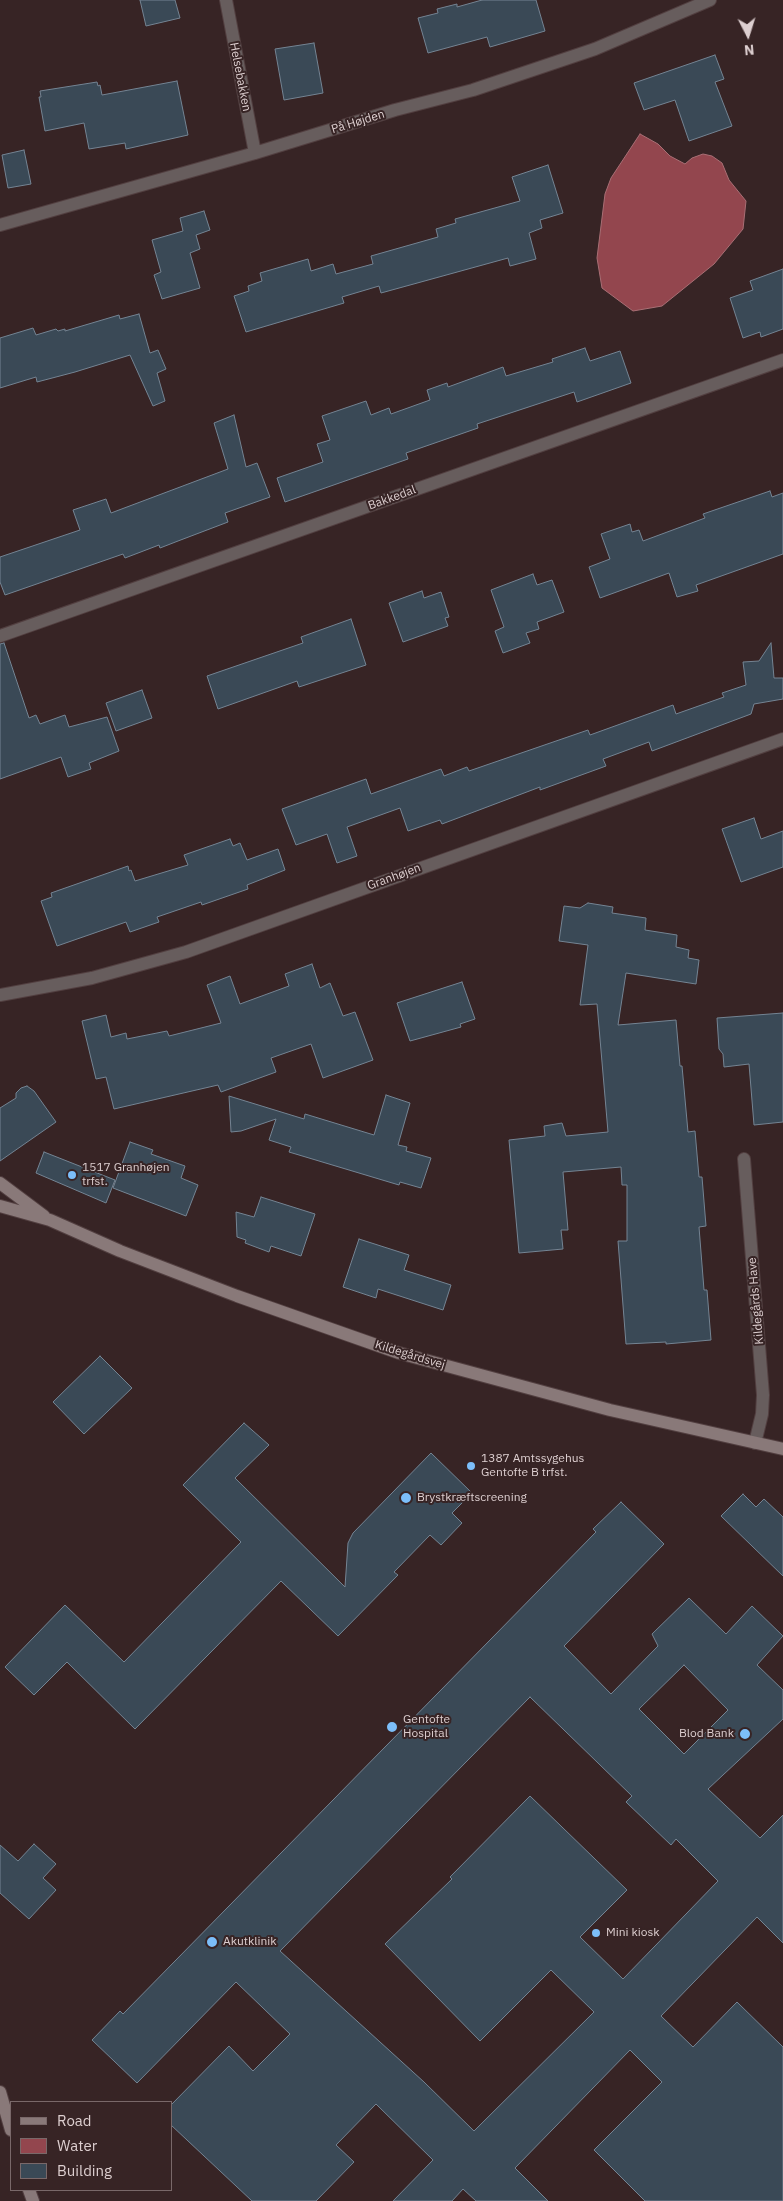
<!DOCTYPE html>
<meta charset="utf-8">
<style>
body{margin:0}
#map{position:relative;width:783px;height:2201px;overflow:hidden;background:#372425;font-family:"IBM Plex Sans",sans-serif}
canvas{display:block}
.legend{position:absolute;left:10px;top:2101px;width:162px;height:90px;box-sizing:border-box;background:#372425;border:1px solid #796869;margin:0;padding:6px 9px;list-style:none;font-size:15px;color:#ddcfd0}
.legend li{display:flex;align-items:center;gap:10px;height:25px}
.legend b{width:25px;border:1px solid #796869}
.north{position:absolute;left:723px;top:10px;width:50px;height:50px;-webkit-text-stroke:4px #372425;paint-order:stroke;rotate:175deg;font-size:14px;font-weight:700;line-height:20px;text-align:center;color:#ddcfd0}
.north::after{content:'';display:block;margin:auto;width:18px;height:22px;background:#ddcfd0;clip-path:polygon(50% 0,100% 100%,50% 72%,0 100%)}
</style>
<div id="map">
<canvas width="783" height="2201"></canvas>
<ul class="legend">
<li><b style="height:6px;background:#897979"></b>Road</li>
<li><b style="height:14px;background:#93464e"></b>Water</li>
<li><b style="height:14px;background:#3a4956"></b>Building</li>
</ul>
<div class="north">N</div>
</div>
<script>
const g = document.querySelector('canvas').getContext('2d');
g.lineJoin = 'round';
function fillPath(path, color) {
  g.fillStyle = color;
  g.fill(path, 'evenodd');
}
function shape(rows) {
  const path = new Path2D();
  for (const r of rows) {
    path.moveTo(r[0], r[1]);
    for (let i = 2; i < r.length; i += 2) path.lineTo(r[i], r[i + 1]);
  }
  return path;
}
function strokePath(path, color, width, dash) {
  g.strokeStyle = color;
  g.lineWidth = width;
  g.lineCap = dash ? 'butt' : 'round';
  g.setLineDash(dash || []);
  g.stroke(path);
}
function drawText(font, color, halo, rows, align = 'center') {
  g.font = font + ' "IBM Plex Sans",sans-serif';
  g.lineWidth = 4;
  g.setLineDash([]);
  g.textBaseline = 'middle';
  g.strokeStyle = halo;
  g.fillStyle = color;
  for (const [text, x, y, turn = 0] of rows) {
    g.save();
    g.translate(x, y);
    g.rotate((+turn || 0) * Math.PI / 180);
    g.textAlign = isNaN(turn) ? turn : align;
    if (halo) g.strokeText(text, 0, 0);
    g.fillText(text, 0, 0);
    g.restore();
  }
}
const water = shape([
 [640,134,658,144,670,156,685,164,692,158,703,154,712,156,722,163,729,180,746,201,743,229,714,264,662,306,633,311,602,288,597,258,605,194,611,178,640,134]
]);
const building = shape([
 [140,0,175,0,180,18,146,26,140,0],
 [482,0,536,0,545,31,490,47,487,37,428,53,418,18,438,13,437,9,457,4,457,7,482,0],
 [314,43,323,93,284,100,275,49,314,43],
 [715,55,724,79,715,82,732,126,689,141,675,100,644,110,634,83,715,55],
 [177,81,188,135,126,149,125,143,89,149,84,123,45,131,39,97,41,97,40,91,97,82,98,86,100,85,102,95,177,81],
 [24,150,31,184,8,188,2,155,24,150],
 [548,165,563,213,540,220,542,228,529,233,536,259,510,266,508,258,381,293,379,286,342,297,344,303,246,332,234,296,249,291,248,286,262,281,260,273,308,259,311,271,333,264,336,274,373,264,371,256,438,237,436,229,456,223,455,219,520,201,512,177,548,165],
 [204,211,210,230,196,235,200,249,190,253,200,288,162,299,154,275,161,272,152,240,183,231,180,218,204,211],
 [783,269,783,329,761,337,760,332,743,338,730,298,753,290,750,281,783,269],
 [139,314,150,353,158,350,166,369,157,373,165,401,153,406,130,355,75,372,37,382,36,377,0,388,0,338,33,328,36,335,56,329,58,331,65,329,65,331,119,315,120,319,139,314],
 [585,348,590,361,620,351,631,383,577,402,574,392,477,424,478,428,406,453,408,459,285,502,277,478,323,462,317,444,330,440,322,416,366,401,371,415,389,408,391,414,430,400,427,390,447,383,448,387,503,367,506,376,553,362,552,359,585,348],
 [234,415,246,467,257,463,270,497,225,513,228,522,178,541,160,548,159,545,125,558,123,554,5,595,0,582,0,557,80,530,73,510,106,499,111,513,228,469,214,423,234,415],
 [770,491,772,497,783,493,783,554,696,585,698,591,677,597,669,573,600,598,589,567,610,559,601,534,630,524,632,532,639,530,643,541,705,518,703,514,770,491],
 [533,574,537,585,552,580,564,612,537,622,539,629,526,633,530,643,503,653,495,631,504,627,491,590,533,574],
 [422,591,424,598,441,592,449,617,445,618,448,626,403,642,389,603,422,591],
 [351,619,366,665,299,687,297,681,218,709,207,676,303,643,301,637,351,619],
 [4,643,29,718,36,715,40,724,65,715,69,727,107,717,119,751,89,763,91,769,68,777,61,757,0,779,0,644,4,643],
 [771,643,774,678,783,678,783,699,754,704,751,714,652,751,649,742,603,759,606,766,540,790,540,787,442,824,440,820,408,831,400,808,347,827,357,856,337,863,327,834,296,845,282,809,366,779,371,794,441,769,444,776,467,767,469,771,588,730,590,735,673,705,676,714,724,697,722,693,746,685,743,662,759,661,771,643],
 [142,690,152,718,116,731,106,703,142,690],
 [754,818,761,839,783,831,783,867,741,882,722,829,754,818],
 [230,839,233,846,240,843,247,860,278,849,285,870,247,885,248,889,202,905,201,902,157,917,159,922,130,932,126,922,57,946,41,901,52,897,51,893,128,866,129,871,131,870,135,881,188,865,184,855,230,839],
 [588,903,613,907,612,913,646,918,645,930,677,935,676,947,689,950,688,958,699,960,696,984,626,973,618,1025,676,1020,680,1066,682,1066,688,1132,695,1131,699,1177,702,1177,706,1226,699,1227,704,1290,707,1290,711,1340,666,1344,666,1342,626,1344,618,1241,627,1241,627,1185,622,1185,621,1167,563,1172,568,1230,561,1230,563,1249,519,1253,509,1140,545,1136,544,1126,562,1123,566,1136,608,1132,597,1004,580,1005,588,945,559,941,564,906,580,908,588,903],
 [312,964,320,988,330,983,343,1016,355,1012,373,1060,323,1078,311,1044,271,1058,276,1072,221,1092,218,1085,114,1109,106,1077,96,1079,82,1021,106,1015,111,1037,126,1033,127,1039,167,1031,169,1036,221,1023,207,985,230,976,240,1004,289,986,285,974,312,964],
 [462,982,475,1019,460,1024,461,1027,410,1041,397,1003,462,982],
 [783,1013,783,1122,754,1125,749,1064,724,1067,723,1054,719,1049,717,1018,783,1013],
 [27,1086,34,1091,56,1122,0,1161,0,1108,16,1098,16,1093,21,1088,27,1086],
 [386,1095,410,1103,398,1145,407,1147,406,1151,431,1158,421,1188,400,1182,399,1185,289,1152,291,1147,269,1140,276,1119,241,1131,231,1132,229,1096,304,1119,305,1114,374,1135,386,1095],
 [130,1142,153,1150,151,1154,185,1166,181,1178,198,1185,186,1216,113,1188,130,1142],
 [44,1152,115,1180,106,1203,36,1173,44,1152],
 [261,1197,315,1214,301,1256,271,1246,269,1252,245,1243,246,1240,237,1237,236,1212,254,1217,261,1197],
 [359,1239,409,1255,404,1270,451,1285,443,1310,378,1289,376,1298,343,1287,359,1239],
 [100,1356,132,1388,84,1434,53,1402,100,1356],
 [244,1423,269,1445,235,1478,345,1587,348,1543,353,1533,431,1453,472,1493,452,1513,462,1523,441,1545,430,1535,394,1572,398,1575,338,1636,281,1581,135,1729,67,1662,34,1695,5,1667,65,1605,124,1662,241,1542,183,1485,244,1423],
 [743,1494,756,1507,764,1499,783,1517,783,1576,721,1516,743,1494],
 [621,1502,664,1544,564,1646,611,1694,658,1646,652,1634,689,1598,726,1634,752,1606,783,1636,757,1665,783,1690,783,1719,708,1789,760,1838,783,1815,783,1943,757,1917,661,2016,693,2047,737,2002,783,2047,783,2201,645,2201,594,2150,662,2082,630,2050,515,2168,548,2201,476,2201,463,2189,452,2201,393,2201,433,2160,376,2104,336,2145,354,2162,316,2201,252,2201,171,2125,171,2105,229,2046,253,2071,290,2034,236,1982,137,2083,92,2040,120,2011,123,2014,596,1532,593,1529,621,1502],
 [684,1665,728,1710,684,1754,639,1709,684,1665],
 [530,1697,632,1796,626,1802,671,1845,676,1839,718,1881,623,1979,580,1937,627,1890,530,1796,450,1877,452,1879,385,1944,480,2041,551,1970,594,2012,474,2131,424,2082,280,1951,530,1697],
 [34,1844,56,1864,43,1878,56,1890,29,1919,0,1893,0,1845,18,1861,34,1844]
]);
const street = shape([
 [226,0,255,153],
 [0,225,255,153,395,110,473,90,595,49,710,0],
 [0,636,783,360],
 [0,995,92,978,186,952,783,739],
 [744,1159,763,1395,762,1414,755,1443]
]);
const secondary = shape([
 [0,1183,44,1216],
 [0,1206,50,1220,120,1251,237,1296,399,1353,610,1410,783,1449],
 [0,2092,11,2130],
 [29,2190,33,2201]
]);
const markers = [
 [72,1175,5,"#7cbef9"],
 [471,1466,5,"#7cbef9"],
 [406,1498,6,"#7cbef9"],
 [392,1727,6,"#7cbef9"],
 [745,1734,6,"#7cbef9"],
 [596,1933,5,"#7cbef9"],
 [212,1942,6,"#7cbef9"]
];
const streetNames = [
 ["Helsebakken",240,77,79],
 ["På Højden",358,122,-17],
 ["Bakkedal",392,498,-20],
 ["Granhøjen",394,877,-20],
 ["Kildegårds Have",756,1301,-95],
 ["Kildegårdsvej",410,1355,17]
];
const poiNames = [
 ["1517 Granhøjen",82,1168],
 ["trfst.",82,1182],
 ["1387 Amtssygehus",481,1459],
 ["Gentofte B trfst.",481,1473],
 ["Brystkræftscreening",417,1498],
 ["Gentofte",403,1720],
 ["Hospital",403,1734],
 ["Blod Bank",734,1734,"right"],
 ["Mini kiosk",606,1933],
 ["Akutklinik",223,1942]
];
fillPath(water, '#93464e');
strokePath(water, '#a96f75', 1);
fillPath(building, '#3a4956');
strokePath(building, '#748493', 1);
strokePath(street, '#523f40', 14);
strokePath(secondary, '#523f40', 14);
strokePath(street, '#675d5d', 12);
strokePath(secondary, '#897979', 12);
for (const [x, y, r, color] of markers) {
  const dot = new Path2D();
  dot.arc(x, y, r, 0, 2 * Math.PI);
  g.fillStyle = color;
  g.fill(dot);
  strokePath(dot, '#372425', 2);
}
drawText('12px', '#ddcfd0', '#372425', streetNames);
drawText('12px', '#ddcfd0', '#372425', poiNames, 'left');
</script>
